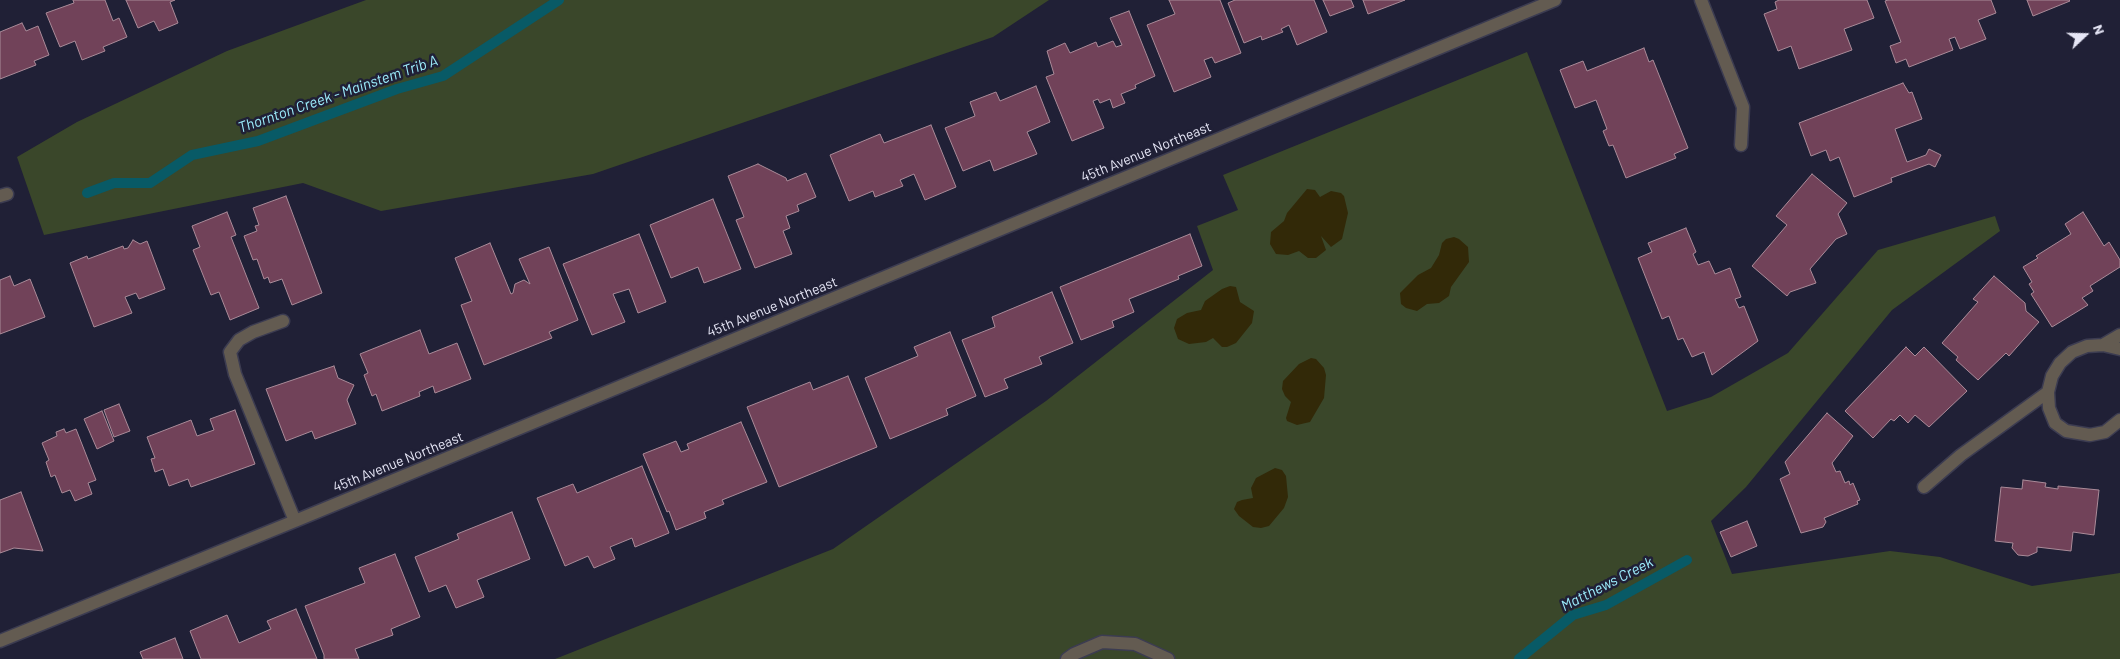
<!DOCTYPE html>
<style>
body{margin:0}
#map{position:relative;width:2120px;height:659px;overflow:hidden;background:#202036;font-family:Barlow,sans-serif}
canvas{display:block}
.north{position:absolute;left:2060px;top:10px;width:50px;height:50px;-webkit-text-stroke:4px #202036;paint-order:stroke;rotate:69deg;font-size:14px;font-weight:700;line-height:20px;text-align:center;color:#e6e6f6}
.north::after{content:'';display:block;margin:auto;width:18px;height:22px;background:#e6e6f6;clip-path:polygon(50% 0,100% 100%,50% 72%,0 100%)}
</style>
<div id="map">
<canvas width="2120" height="659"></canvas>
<div class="north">N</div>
</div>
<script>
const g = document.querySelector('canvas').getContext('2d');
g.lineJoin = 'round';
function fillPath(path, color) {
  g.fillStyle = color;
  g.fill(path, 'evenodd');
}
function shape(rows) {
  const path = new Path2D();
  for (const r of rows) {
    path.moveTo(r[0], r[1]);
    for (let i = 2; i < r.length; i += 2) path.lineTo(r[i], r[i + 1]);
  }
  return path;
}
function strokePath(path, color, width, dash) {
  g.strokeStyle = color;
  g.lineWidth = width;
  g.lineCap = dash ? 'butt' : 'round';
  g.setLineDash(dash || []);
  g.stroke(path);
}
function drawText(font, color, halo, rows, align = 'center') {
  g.font = font + ' Barlow,sans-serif';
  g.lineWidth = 5;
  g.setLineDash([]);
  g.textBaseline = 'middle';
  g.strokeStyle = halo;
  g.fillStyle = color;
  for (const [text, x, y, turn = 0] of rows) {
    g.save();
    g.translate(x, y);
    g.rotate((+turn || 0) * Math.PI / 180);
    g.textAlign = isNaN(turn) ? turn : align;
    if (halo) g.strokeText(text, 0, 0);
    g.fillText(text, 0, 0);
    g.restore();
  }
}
const green = shape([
 [366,0,1049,0,993,37,593,174,381,211,303,183,44,235,17,157,77,122,227,51],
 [1527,52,1667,411,1711,397,1788,353,1878,250,1995,216,2000,231,1892,310,1746,487,1711,521,1732,574,1890,551,1940,557,2032,586,2120,573,2120,659,555,659,833,549,1046,401,1213,270,1197,226,1238,210,1223,175]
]);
const sand = shape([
 [1307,189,1315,190,1320,197,1331,191,1341,193,1344,196,1348,213,1342,239,1331,247,1321,236,1326,250,1316,258,1308,258,1299,251,1288,255,1276,254,1270,244,1271,232,1284,221,1287,213],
 [1454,237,1459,239,1468,247,1469,262,1451,287,1449,296,1439,303,1427,304,1417,311,1406,308,1401,304,1400,293,1418,275,1431,268,1439,255,1442,243,1446,239],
 [1230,286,1236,287,1240,302,1254,311,1252,323,1236,343,1227,347,1222,347,1213,338,1206,342,1189,344,1178,339,1174,328,1177,319,1187,313,1201,310,1205,301,1222,289],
 [1311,358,1316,359,1324,368,1326,375,1324,398,1310,422,1297,425,1287,421,1286,418,1291,402,1285,396,1282,389,1283,381,1299,364],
 [1275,468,1282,470,1286,476,1288,497,1284,508,1269,526,1261,528,1253,527,1239,516,1234,509,1237,502,1242,500,1253,498,1251,488,1256,478]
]);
const stream = shape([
 [87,193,114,183,150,183,192,155,258,141,397,89,443,76,559,0],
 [1519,659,1573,615,1606,605,1687,560]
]);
const building = shape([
 [73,0,105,0,113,21,119,18,127,37,103,47,105,51,82,60,75,41,60,47,46,13,74,3,73,0],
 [126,0,175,0,170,2,178,23,159,31,154,21,138,28,126,0],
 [1169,0,1220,0,1241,53,1215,63,1212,57,1204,60,1211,77,1174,92,1147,25,1175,14,1169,0],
 [1235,0,1314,0,1327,32,1297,45,1289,25,1281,29,1283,32,1262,40,1261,36,1244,43,1228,3,1235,0],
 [1323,0,1351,0,1354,7,1330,16,1323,0],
 [1363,0,1405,0,1368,14,1363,0],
 [1779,0,1867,0,1874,18,1844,29,1852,50,1799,69,1791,46,1778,51,1764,14,1777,9,1775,2,1779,0],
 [1888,0,1991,0,1996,13,1978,20,1986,39,1960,49,1955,37,1949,39,1953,50,1909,67,1906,59,1896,63,1890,46,1901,42,1885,1,1888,0],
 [2027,0,2069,0,2070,1,2033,16,2027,0],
 [1129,11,1155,76,1135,85,1136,88,1121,94,1125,103,1113,108,1110,99,1100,103,1098,99,1093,101,1104,128,1072,141,1046,77,1054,74,1047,51,1065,43,1070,53,1096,42,1098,47,1113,41,1116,47,1122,45,1110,18,1129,11],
 [22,23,26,31,38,26,49,55,34,61,36,65,0,79,0,32,22,23],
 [1644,48,1649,62,1653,60,1688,148,1674,154,1676,158,1626,178,1613,145,1609,146,1603,131,1607,129,1596,100,1575,108,1560,70,1583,61,1587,71,1644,48],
 [1903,83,1909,93,1912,92,1922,119,1895,129,1907,162,1926,155,1929,149,1941,155,1935,167,1929,164,1891,178,1892,182,1854,197,1839,157,1830,161,1826,150,1811,156,1799,123,1903,83],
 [1036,86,1050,122,1027,132,1037,154,994,171,990,160,963,171,945,128,975,116,970,102,996,92,1000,101,1036,86],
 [931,125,956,187,925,200,914,174,900,180,903,186,875,197,873,191,849,201,830,155,880,134,884,143,931,125],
 [758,164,786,178,787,181,806,173,816,197,797,205,799,211,786,216,790,228,783,231,792,254,755,268,736,220,744,217,728,176,758,164],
 [1812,174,1847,203,1838,214,1847,234,1836,239,1810,269,1816,283,1790,292,1787,296,1752,266,1787,225,1776,216,1812,174],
 [286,196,322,293,292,305,282,279,270,283,268,277,264,279,257,259,253,260,244,236,257,231,255,226,259,225,253,208,286,196],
 [713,199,741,269,704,283,698,267,671,278,650,225,713,199],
 [227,212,236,235,231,237,259,308,230,320,219,292,211,295,193,250,200,247,192,226,227,212],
 [2083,212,2104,246,2109,242,2120,260,2120,267,2090,286,2093,291,2082,298,2088,305,2052,327,2031,294,2034,292,2029,284,2032,282,2023,267,2038,258,2036,256,2071,234,2065,224,2083,212],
 [1686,228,1696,252,1693,254,1698,265,1709,261,1715,274,1730,268,1741,297,1735,299,1739,308,1744,306,1758,341,1712,375,1704,352,1692,357,1683,338,1678,340,1669,316,1662,319,1638,258,1652,252,1648,243,1686,228],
 [639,234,666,302,638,313,629,289,613,294,625,322,592,335,563,264,639,234],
 [1190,234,1202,266,1178,276,1179,279,1129,299,1134,312,1112,321,1114,327,1081,340,1060,287,1190,234],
 [133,240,140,244,147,241,165,289,139,299,136,293,125,297,132,313,94,327,70,263,87,256,88,259,123,246,124,249,128,248,133,240],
 [490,243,511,294,513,293,515,284,524,280,530,284,519,259,549,247,578,320,549,332,552,338,484,365,461,305,472,301,455,258,490,243],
 [10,276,14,286,30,279,45,317,0,334,0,280,10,276],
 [1994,276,2025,303,2026,311,2039,322,2009,356,2006,353,1978,380,1956,360,1958,357,1942,343,1978,302,1973,299,1994,276],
 [1052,292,1073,343,1039,357,1042,364,1004,379,1008,388,985,397,962,340,995,327,992,317,1052,292],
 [420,330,429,354,457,343,471,379,435,393,433,386,419,392,420,396,382,411,376,394,372,396,364,375,368,373,360,354,420,330],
 [950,332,976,396,946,409,948,415,890,439,865,378,918,356,914,347,950,332],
 [1906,347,1915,356,1924,347,1967,391,1929,427,1915,415,1908,423,1900,415,1894,421,1891,419,1873,438,1845,411,1906,347],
 [334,366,338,378,354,385,347,400,356,424,315,439,312,431,286,441,266,389,334,366],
 [848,376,877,447,779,487,747,407,810,382,813,390,848,376],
 [119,404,130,431,114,437,104,410,119,404],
 [235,410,255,464,191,487,188,479,169,486,163,469,155,472,151,459,155,458,147,437,191,420,197,436,214,430,210,419,235,410],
 [102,411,114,441,97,449,84,419,102,411],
 [1827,413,1853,436,1832,463,1836,472,1840,471,1845,483,1849,481,1850,485,1853,483,1860,500,1857,501,1858,504,1824,518,1826,522,1823,527,1801,533,1780,479,1790,474,1785,462,1827,413],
 [741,422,767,482,722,500,724,504,704,512,706,518,676,530,669,511,667,512,643,454,676,441,681,452,689,449,687,444,741,422],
 [64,429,66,433,76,429,96,480,88,483,92,494,75,501,70,490,62,493,55,475,51,477,46,462,49,460,42,443,57,436,56,432,64,429],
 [642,466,669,533,635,547,632,538,610,547,615,559,594,568,588,556,565,566,537,498,573,484,577,493,642,466],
 [2023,480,2046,483,2045,487,2058,489,2058,486,2099,490,2094,535,2073,532,2071,551,2037,547,2037,552,2028,556,2018,555,2012,548,2013,543,1995,541,2001,487,2022,489,2023,480],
 [21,492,43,551,14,548,0,553,0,500,21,492],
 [512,512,530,559,477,580,484,597,456,608,446,585,429,592,415,557,459,539,457,534,512,512],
 [1747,521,1757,546,1731,557,1720,532,1747,521],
 [395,554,420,617,391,629,393,635,355,649,359,659,324,659,324,655,305,606,365,583,359,568,395,554],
 [296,609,317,659,201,659,190,631,227,615,239,643,271,629,267,621,296,609],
 [175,638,183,659,143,659,140,652,175,638]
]);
const minor = shape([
 [1701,0,1743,107,1741,145],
 [0,196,7,194],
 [283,321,253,332,239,340,230,352,235,374,295,521],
 [2103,345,2120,335],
 [2120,349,2103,345,2087,346,2072,352,2060,363,2052,376,2048,392,2049,408,2055,423,2066,431,2090,435,2105,432,2120,420],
 [1924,487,1961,455,2048,392],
 [0,641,295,521,1555,0],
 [1067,659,1074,654,1102,642,1135,644,1168,659]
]);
const streetNames = [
 ["45th Avenue Northeast",1146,152,-22],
 ["45th Avenue Northeast",772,307,-22],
 ["45th Avenue Northeast",398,462,-22]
];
const waterNames = [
 ["Thornton Creek - Mainstem Trib A",338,94,-19],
 ["Matthews Creek",1607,584,-27]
];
fillPath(green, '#3a472a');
fillPath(sand, '#322908');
strokePath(stream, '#085a66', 10);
fillPath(building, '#714259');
strokePath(building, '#aa8b99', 1);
strokePath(minor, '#3c3c51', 15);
strokePath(minor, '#635b51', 12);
drawText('14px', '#e6e6f6', '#202036', streetNames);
drawText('italic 15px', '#9deefd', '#202036', waterNames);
</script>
